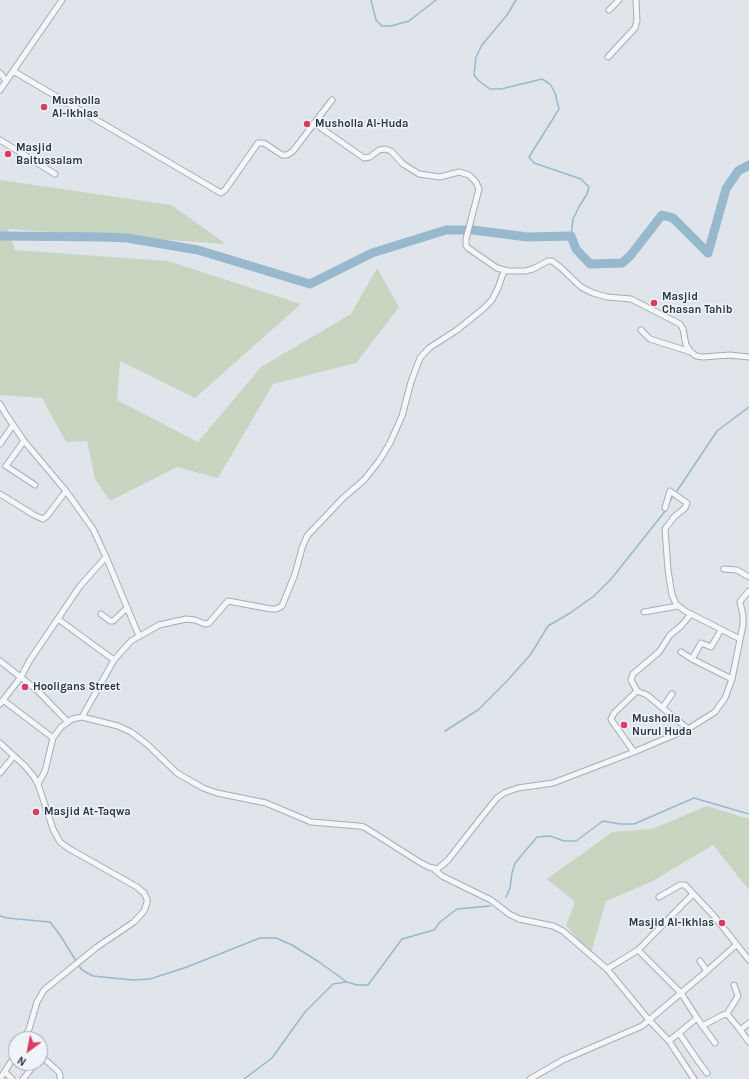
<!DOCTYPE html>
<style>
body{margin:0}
#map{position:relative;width:749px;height:1079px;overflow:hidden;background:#e0e5eb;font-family:Karla,sans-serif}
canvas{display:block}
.north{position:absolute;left:8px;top:1031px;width:40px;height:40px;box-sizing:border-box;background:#f0f4f8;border:1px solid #a0a8b0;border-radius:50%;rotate:212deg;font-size:11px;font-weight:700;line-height:16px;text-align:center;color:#273544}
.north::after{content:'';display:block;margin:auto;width:14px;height:18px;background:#da3b63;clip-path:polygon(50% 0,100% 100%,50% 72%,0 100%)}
</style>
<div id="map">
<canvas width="749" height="1079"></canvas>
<div class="north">N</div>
</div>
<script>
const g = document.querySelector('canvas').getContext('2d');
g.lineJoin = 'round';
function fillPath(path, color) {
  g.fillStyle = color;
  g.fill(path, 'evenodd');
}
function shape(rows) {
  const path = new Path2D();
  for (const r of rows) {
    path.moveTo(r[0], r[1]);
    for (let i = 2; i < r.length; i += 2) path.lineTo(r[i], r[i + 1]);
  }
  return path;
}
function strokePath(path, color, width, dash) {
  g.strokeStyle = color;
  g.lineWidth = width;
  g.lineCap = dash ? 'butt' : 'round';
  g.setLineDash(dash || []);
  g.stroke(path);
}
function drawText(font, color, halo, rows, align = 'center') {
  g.font = font + ' Karla,sans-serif';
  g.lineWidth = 3;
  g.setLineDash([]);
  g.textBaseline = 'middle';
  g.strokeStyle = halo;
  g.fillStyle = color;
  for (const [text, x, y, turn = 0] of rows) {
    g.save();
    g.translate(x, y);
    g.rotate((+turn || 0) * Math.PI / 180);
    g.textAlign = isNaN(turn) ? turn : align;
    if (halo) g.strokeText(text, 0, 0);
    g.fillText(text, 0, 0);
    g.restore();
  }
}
const green = shape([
 [0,180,171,205,226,244,8,229,15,250,168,261,301,304,195,398,120,361,117,400,198,442,261,367,351,314,377,268,399,307,356,363,273,384,218,478,177,467,110,501,95,479,87,441,66,442,42,398,0,395],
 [707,806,749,819,749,890,713,845,651,882,606,901,591,953,566,926,575,902,547,879,612,832,652,829]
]);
const stream = shape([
 [371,0,376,20,382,26,391,26,409,21,436,0],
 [516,0,507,15,482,45,476,57,474,75,479,81,490,89,501,89,542,79,550,84,555,93,559,109,529,157,534,163,581,179,589,187,587,194,580,205,573,219,571,236],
 [677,491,717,431,749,407],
 [668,505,672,498],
 [445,731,478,710,507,681,531,654,548,626,570,613,594,596,612,578,666,510],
 [506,897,510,888,512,873,515,863,537,837,550,836,564,841,576,841,603,821,620,824,634,824,694,798,749,814],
 [0,916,7,918,50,922,60,935,76,961],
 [78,964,82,970,93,976,133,980,150,979,187,967,260,938,276,938,292,945,319,962,347,982,357,985,368,985,402,939,434,930,440,922,457,909,490,906],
 [244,1079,272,1058,305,1012,333,984,346,982]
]);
const river = shape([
 [473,230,527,237,571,236,576,249,590,264,622,263,630,256,662,215,673,218,708,253,726,189,738,171,749,165],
 [0,236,104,237,127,238,198,250,310,284,372,253,446,230,466,230]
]);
const street = shape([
 [609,10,619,0],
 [608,57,635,28,637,21,636,0],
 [13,71,221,193,225,190,258,143,264,143,282,155,287,155,293,151,332,100],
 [0,73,6,81],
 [0,90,62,0],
 [314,123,364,158,370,157,379,150,385,149,391,151,403,164,419,174,440,177,459,172,469,175,476,182,479,189,466,239,466,245,468,248,497,268,508,271,525,271,533,269,548,261,552,261,560,267,581,287,593,293,607,297,631,299,680,324,683,329,686,345,691,352,696,356,703,357,730,355,749,357],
 [0,140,55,174],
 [641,330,650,339,691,352],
 [0,404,5,413,24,441,66,491,93,529,106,557,80,586,30,660,21,677,0,704],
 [24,441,6,466,35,485],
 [0,444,13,425],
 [0,494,34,515,43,519,47,516,66,491],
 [665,508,670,491,687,503,685,508,674,517,665,529,668,570,672,595,676,604,685,611,740,639],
 [106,557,139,636],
 [724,569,737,570,749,577],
 [644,612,678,606],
 [101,614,110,621,113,621,127,608],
 [681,652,692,659,732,679],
 [692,659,701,643,711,647,721,630],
 [114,660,131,641,159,625,186,619,195,620,205,624,209,623,228,601,271,609,276,609,282,606,295,574,302,548,307,536,343,498,364,480,379,461,390,443,402,416,411,382,420,358,429,348,457,330,483,309,492,300,498,288,504,271],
 [0,661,37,690,68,722],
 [637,691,631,680,633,674,659,652,670,635,681,626,691,614],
 [3,700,53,738],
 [663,707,672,694],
 [82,717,118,726,131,732,148,745,177,773,203,788,217,793,266,803,311,822,359,826,364,827,421,863,429,867,437,869,440,867,448,860,484,814,497,798,504,793,518,788,553,783,634,752,688,729,715,712,725,698,732,679,743,625,743,615,740,602,742,599,749,591],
 [0,743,25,766,34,777,38,784,53,829,60,842,68,848,137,887,144,893,147,899,147,903,144,911,134,922,97,947,44,990,37,1002,29,1029,24,1039],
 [634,752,612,721,611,719,614,713,637,691,647,695,688,729],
 [0,773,14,756],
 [38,784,45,771,53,738,61,727,68,722,72,719,82,717,114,660,58,619],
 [434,869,442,876,491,900,509,914,519,919,553,926,563,931,607,969,649,1020,669,1041],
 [659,897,680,885,685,885,714,916,749,960],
 [638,950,693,894],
 [700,961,707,971],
 [607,969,638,950,681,993,697,1018,669,1041,694,1079],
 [727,1014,738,996,734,985],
 [697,1018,715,1043],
 [702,1026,723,1015,727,1014,738,1027,749,1042],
 [740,1030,749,1023],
 [679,1033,698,1061,707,1073],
 [40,1055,59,1072,60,1076,60,1079],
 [5,1072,12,1079],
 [0,1079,16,1054],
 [23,1079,36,1063],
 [530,1079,563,1060,642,1026,707,971,736,945]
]);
const markers = [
 [44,107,4,"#da3b63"],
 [307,124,4,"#da3b63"],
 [8,154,4,"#da3b63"],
 [654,303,4,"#da3b63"],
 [25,687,4,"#da3b63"],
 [624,725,4,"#da3b63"],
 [36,812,4,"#da3b63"],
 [722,923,4,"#da3b63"]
];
const poiNames = [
 ["Musholla",52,101],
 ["Al-Ikhlas",52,114],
 ["Musholla Al-Huda",315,124],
 ["Masjid",16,148],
 ["Baitussalam",16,161],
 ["Masjid",662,297],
 ["Chasan Tahib",662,310],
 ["Hooligans Street",33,687],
 ["Musholla",632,719],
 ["Nurul Huda",632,732],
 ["Masjid At-Taqwa",44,812],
 ["Masjid Al-Ikhlas",714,923,"right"]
];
fillPath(green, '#c8d5c1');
strokePath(stream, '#98b8ce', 1.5);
strokePath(river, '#98b8ce', 9);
strokePath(street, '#a5adb6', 7);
strokePath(street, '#f4f6f8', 5);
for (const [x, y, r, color] of markers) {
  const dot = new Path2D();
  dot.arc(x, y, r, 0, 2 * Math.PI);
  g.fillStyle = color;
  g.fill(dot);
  strokePath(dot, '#f0f4f8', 1.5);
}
drawText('bold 11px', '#273544', '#f0f4f8', poiNames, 'left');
</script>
